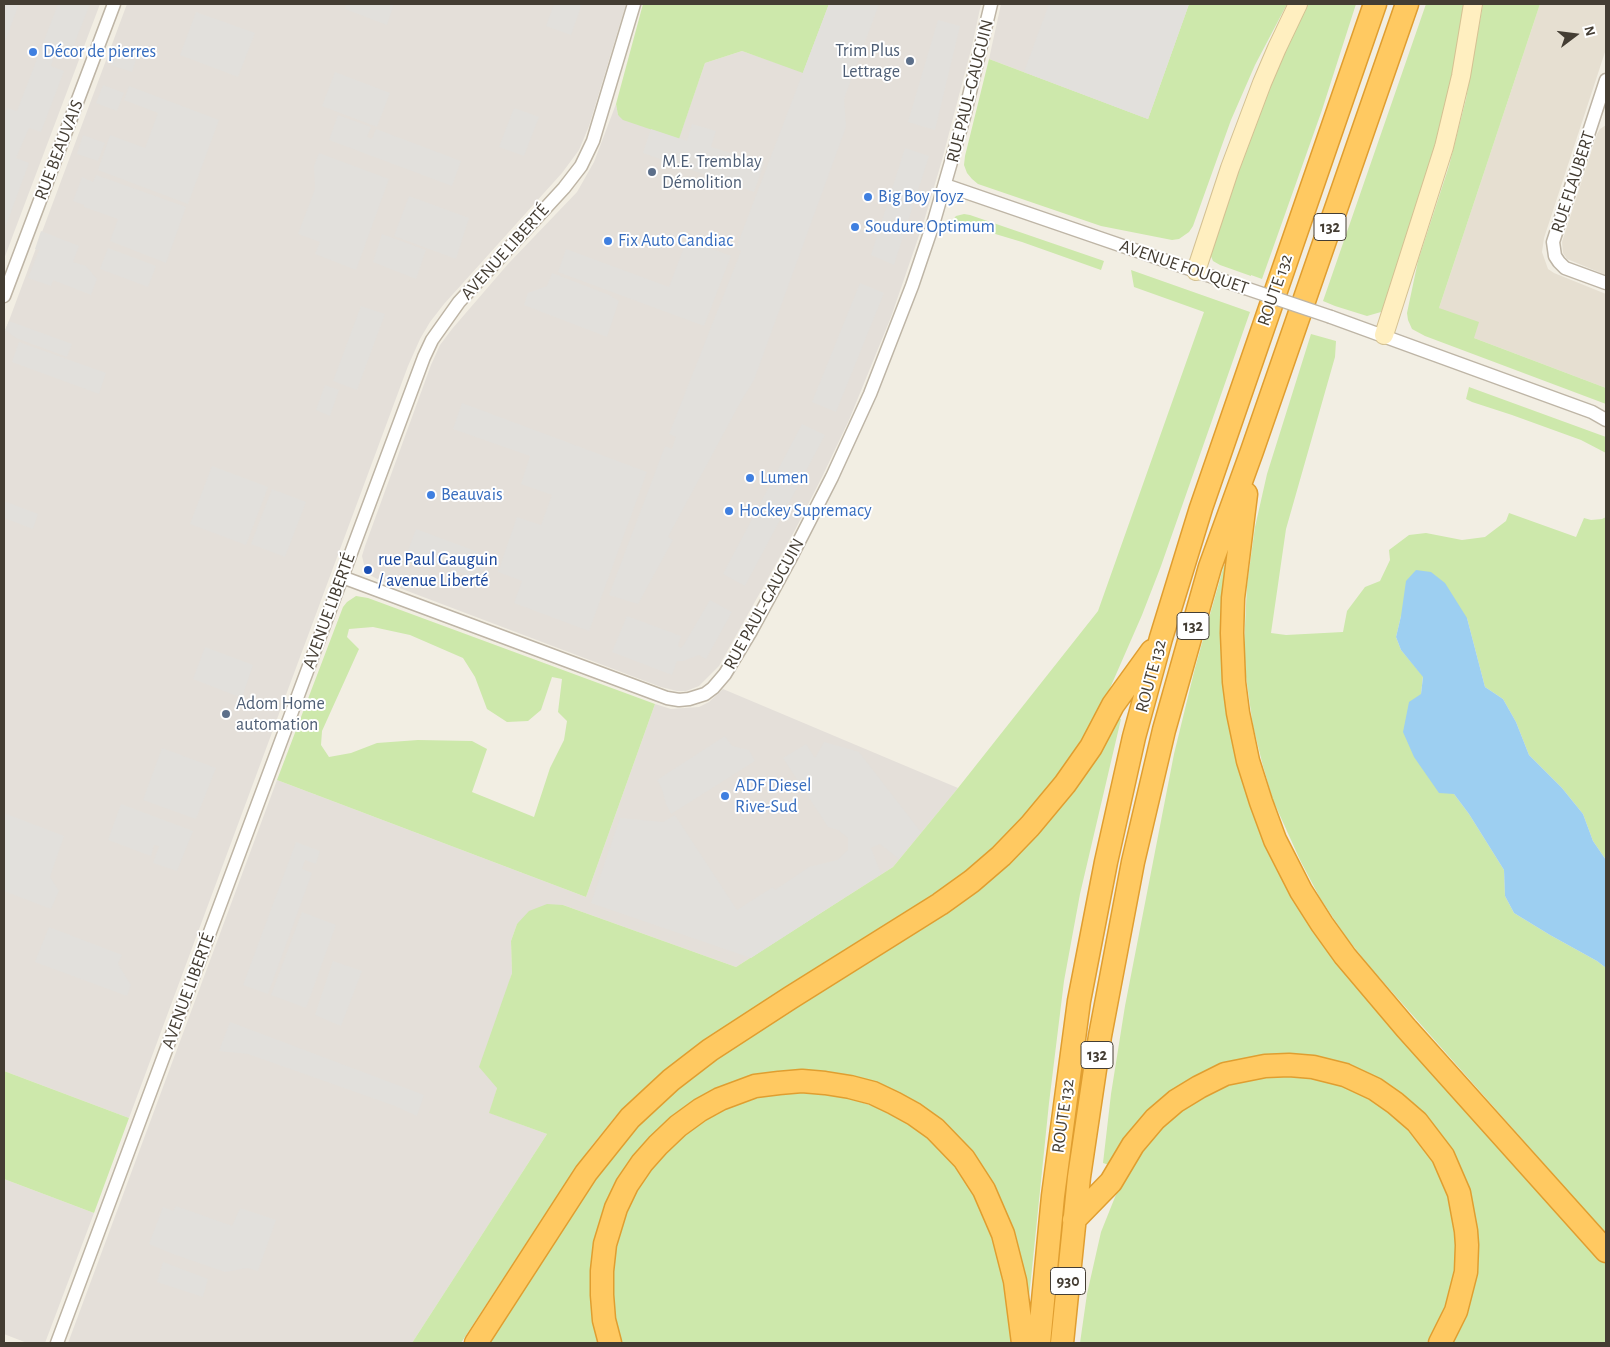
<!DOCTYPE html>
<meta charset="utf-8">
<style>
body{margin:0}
#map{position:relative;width:1610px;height:1347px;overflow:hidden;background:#f2eee3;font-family:"Alegreya Sans",sans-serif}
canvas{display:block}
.frame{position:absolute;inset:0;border:5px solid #443d33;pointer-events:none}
.north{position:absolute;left:1550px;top:10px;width:50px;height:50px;-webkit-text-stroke:4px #fff;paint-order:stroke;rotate:75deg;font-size:14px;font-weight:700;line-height:20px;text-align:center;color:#443d33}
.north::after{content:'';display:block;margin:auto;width:18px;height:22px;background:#443d33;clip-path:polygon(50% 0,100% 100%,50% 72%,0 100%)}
</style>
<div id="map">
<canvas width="1610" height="1347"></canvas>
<div class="frame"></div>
<div class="north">N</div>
</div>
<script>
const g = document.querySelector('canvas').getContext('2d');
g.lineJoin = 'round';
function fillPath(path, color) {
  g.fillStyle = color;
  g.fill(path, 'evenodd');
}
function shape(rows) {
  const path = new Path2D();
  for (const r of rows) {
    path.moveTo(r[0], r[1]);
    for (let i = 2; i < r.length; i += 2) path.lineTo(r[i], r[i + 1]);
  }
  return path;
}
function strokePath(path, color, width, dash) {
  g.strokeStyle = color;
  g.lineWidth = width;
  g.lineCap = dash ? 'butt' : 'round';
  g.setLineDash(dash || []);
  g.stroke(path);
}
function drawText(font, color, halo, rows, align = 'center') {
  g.font = font + ' "Alegreya Sans",sans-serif';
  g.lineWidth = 4;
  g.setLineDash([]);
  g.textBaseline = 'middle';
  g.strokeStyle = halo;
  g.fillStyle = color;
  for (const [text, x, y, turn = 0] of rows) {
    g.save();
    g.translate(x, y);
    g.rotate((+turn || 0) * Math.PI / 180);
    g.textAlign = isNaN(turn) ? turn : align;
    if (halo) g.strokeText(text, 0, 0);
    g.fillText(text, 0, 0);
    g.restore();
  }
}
const residential = shape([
 [1540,4,1606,4,1606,49,1544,238,1542,252,1548,269,1554,273,1606,294,1606,388,1474,338,1439,308],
 [1606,125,1606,275,1567,259,1563,253,1562,242,1597,134,1600,129]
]);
const industrial = shape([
 [4,4,100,4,4,259],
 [127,4,626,4,589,126,579,150,562,173,444,304,430,322,420,339,408,366,129,1118,4,1071,4,334],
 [829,4,981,4,972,46,942,160,924,221,891,317,849,420,822,477,795,530,719,666,699,686,686,691,677,691,661,687,381,581,366,573,362,556,365,546,431,365,440,345,452,329,508,264,577,192,594,162,616,104,618,115,679,138,705,63,742,51,803,72],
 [1001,4,1189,4,1148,119,989,59],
 [723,689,958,788,893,867,736,967,563,905,517,924,511,941,512,973,507,990,497,1088,490,1113,547,1134,412,1343,68,1343,277,780,586,897,655,704,671,709,699,707,709,702],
 [4,1179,94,1213,45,1343,27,1343,4,1334]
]);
const green = shape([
 [643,4,829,4,803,73,742,51,705,63,679,139,623,120,618,115,616,104],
 [1189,4,1287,4,1255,65,1231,120,1193,226,1189,232,1179,239,1172,240,1101,226,978,184,972,179,967,173,964,165,965,156,989,59,1148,119],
 [1305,4,1356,4,1322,110,1262,279,1251,275,1251,276,1220,265,1213,261,1210,254,1254,124],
 [1426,4,1468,4,1441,133,1384,306,1381,312,1367,316,1335,306,1323,301],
 [1483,4,1540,4,1439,308,1479,322,1474,338,1606,388,1606,404,1425,336,1412,329,1408,320,1407,313,1418,261,1449,166,1466,99],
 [964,214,970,215,1104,261,1101,270,1022,242,982,230,950,223,956,216],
 [1131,270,1250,312,1161,566,1142,615,1107,695,1085,734,1056,778,1028,813,995,848,929,899,653,1082,615,1117,590,1148,563,1187,461,1343,412,1343,547,1134,489,1113,497,1088,479,1067,512,973,511,941,517,924,529,911,547,904,563,905,736,967,893,867,958,788,1098,611,1204,312,1134,287],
 [1311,334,1336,341,1335,357,1286,529,1271,633,1286,635,1343,632,1347,611,1365,587,1380,581,1390,560,1389,550,1409,535,1426,533,1462,540,1485,537,1506,521,1509,513,1576,537,1584,518,1591,520,1602,519,1606,517,1606,860,1593,841,1583,814,1562,788,1529,755,1516,722,1503,699,1485,687,1467,618,1401,616,1396,637,1401,650,1423,676,1421,694,1454,794,1469,814,1504,870,1505,896,1514,913,1550,935,1597,961,1606,968,1606,1234,1370,967,1346,937,1320,898,1300,860,1273,800,1263,766,1253,726,1246,677,1244,646,1247,585,1255,527,1267,474],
 [1469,387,1606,437,1606,453,1581,440,1512,415,1472,402,1466,399],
 [1224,565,1230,566,1233,739,1345,970,1606,1264,1606,1343,1450,1343,1476,1272,1477,1230,1468,1189,1401,1095,1246,1059,1109,1165,1103,1163,1111,1094,1125,1006,1174,754,1195,668],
 [356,596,368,598,655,704,586,897,277,780,343,607,347,602],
 [373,627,410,635,463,658,475,677,487,709,507,722,528,721,541,710,552,677,562,679,558,712,567,721,564,740,550,768,534,817,472,792,487,749,472,741,418,740,377,743,351,753,329,757,321,745,322,731,359,649,347,637,349,629],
 [1116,717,1121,719,1080,894,1064,981,1049,1103,1029,1298,1024,1299,997,1196,982,1165,959,1137,937,1118,766,1075,624,1171,600,1343,485,1343,597,1169,661,1101,723,1052,933,919],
 [4,1071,129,1118,94,1213,4,1179],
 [1287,1075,1319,1079,1352,1089,1385,1109,1413,1133,1432,1159,1446,1189,1454,1216,1457,1252,1454,1287,1440,1322,1427,1343,1080,1343,1087,1294,1101,1232,1115,1197,1127,1173,1145,1145,1170,1119,1198,1098,1226,1086,1257,1078],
 [815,1092,858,1101,881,1109,909,1122,931,1139,949,1157,965,1180,979,1204,991,1232,1010,1305,1012,1343,621,1343,613,1312,611,1267,619,1227,629,1203,656,1162,693,1127,719,1111,745,1101,778,1093]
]);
const parking = shape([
 [4,4,19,4,4,44],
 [58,4,90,4,71,52,57,48,51,66,64,71,41,132,29,128,16,158,29,163,4,231,4,116,7,108,17,111],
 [346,4,394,4,387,25,345,9],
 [554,4,582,4,571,35,546,26],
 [829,4,879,4,844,99,846,127,754,380,740,403,668,537,673,540,638,604,609,595,665,446,672,449,676,437,669,434,741,251,736,248],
 [1049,4,1189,4,1148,119,1024,72],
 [196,12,255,33,238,77,180,55],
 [938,20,960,26,935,130,908,122],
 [118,45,138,53,132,72,111,65],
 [335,72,390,93,377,127,322,106],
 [103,85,124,93,117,111,96,103],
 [129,86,219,120,188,204,98,170,110,135,145,148,158,113,124,100],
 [514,108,539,117,524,156,499,147],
 [338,115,371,127,367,137,372,139,376,129,461,161,452,186,329,140],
 [692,124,716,131,711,147,764,163,754,192,643,153,651,129,687,141],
 [83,135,105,143,98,161,77,154],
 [905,148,929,156,894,265,871,255],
 [319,153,389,179,356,270,315,254,320,242,298,234,315,189,314,166],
 [96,175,186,207,166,263,110,241,118,219,84,207,84,205,73,201,82,177,93,182],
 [409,196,469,218,456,259,394,236],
 [41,231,79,246,73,262,86,266,97,279,91,295,53,280,51,286,28,278,39,250,35,249],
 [382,234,426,250,416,279,373,262],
 [687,239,731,256,704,326,558,272,566,249,669,287],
 [108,248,156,266,148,287,100,269],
 [552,273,609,295,619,301,607,337,524,305,528,293,547,286],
 [860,283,884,293,836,412,812,402],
 [361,306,385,314,357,390,333,381],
 [9,321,72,344,67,357,16,338,5,330],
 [19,342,106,373,99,394,12,362],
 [325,385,339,390,330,416,316,410],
 [462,403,647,472,589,631,514,603,522,581,498,572,517,517,541,525,552,495,521,484,530,456,453,429],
 [802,424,825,435,745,586,723,574],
 [212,466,268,487,246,545,190,524],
 [272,489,306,502,285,557,251,544],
 [4,501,38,514,33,529,4,518],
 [416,529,489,556,480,580,407,553],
 [710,600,732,612,706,659,699,655,683,661,677,661,672,675,612,652,627,616,681,636,678,646,680,648,683,646],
 [205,647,253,665,242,698,193,679],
 [725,736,732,746,749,750,755,761,671,814,666,804,662,789,657,780],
 [824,742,859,752,921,832,899,859,880,844,871,848,881,874,751,958,591,903,620,818,663,822,675,815,737,910,773,887,775,890,809,867,837,860,848,850,848,838,838,830,828,827,783,758,806,744,815,758],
 [162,748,216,768,196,819,143,800],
 [121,804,193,831,177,871,153,863,159,846,154,845,151,856,108,840],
 [4,813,64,836,50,877,59,891,51,909,4,891],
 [296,842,320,851,316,864,305,860,302,869,312,873,268,994,243,985],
 [302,912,336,925,306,1008,271,995],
 [49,927,122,955,118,964,131,985,127,996,35,962],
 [333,961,362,971,341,1026,315,1015],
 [230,1022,424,1095,417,1116,395,1106,248,1054,219,1051],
 [176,1206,232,1226,240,1208,276,1220,258,1271,247,1268,225,1272,173,1254,149,1244,163,1207,173,1211],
 [163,1262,208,1279,203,1297,157,1282]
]);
const water = shape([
 [1416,570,1431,572,1445,583,1467,618,1485,687,1503,699,1516,722,1529,755,1562,788,1583,814,1593,841,1606,860,1606,968,1597,961,1550,935,1514,913,1505,896,1504,870,1469,814,1454,794,1439,793,1414,757,1403,732,1409,702,1421,694,1423,677,1401,650,1396,637,1401,616,1406,581]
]);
const street = shape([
 [1606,80,1553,242,1555,256,1559,262,1565,268,1606,283],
 [945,185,1245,288],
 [4,296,114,4],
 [1331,317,1592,412,1606,420],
 [342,577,667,698,679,700,689,699,705,694,713,688,725,674,751,631,789,561,832,477,870,394,912,286,934,221,964,117,991,4],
 [57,1343,424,357,432,340,459,302,564,188,581,166,593,141,634,4]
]);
const secondary = shape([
 [1196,271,1230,168,1262,83,1277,48,1298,4],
 [1384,335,1444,147,1461,76,1473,4]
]);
const highway = shape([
 [1246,494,1233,598,1232,633,1234,682,1238,713,1248,761,1261,802,1275,840,1301,891,1322,924,1345,956,1406,1028,1606,1251],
 [1074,1220,1111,1182,1133,1145,1155,1119,1176,1101,1199,1087,1225,1074,1265,1066,1289,1065,1313,1067,1345,1075,1375,1089,1395,1103,1417,1122,1443,1156,1459,1193,1466,1231,1467,1245,1466,1272,1456,1311,1440,1343],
 [476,1343,586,1173,630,1118,671,1080,710,1050,790,998,940,904,972,881,1001,856,1030,826,1065,784,1091,747,1113,705,1152,651],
 [610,1343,604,1320,602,1295,602,1271,605,1244,616,1208,627,1185,642,1163,658,1145,678,1126,700,1110,720,1099,755,1086,779,1083,802,1081,825,1083,850,1087,873,1093,894,1103,914,1114,935,1129,964,1159,984,1190,1003,1234,1015,1281,1023,1343],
 [1039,1343,1053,1196,1079,1001,1106,862,1134,737,1161,638,1201,508,1375,4],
 [1062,1343,1079,1177,1100,1036,1133,862,1164,730,1210,567,1252,451,1407,4]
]);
const streetBridge = shape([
 [1245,288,1331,317]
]);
const markers = [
 [33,52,5,"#3f7fe0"],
 [910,61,5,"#5c6f8a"],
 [652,172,5,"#5c6f8a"],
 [868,197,5,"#3f7fe0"],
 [855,227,5,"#3f7fe0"],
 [608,241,5,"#3f7fe0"],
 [750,478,5,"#3f7fe0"],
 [431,495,5,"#3f7fe0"],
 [729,511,5,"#3f7fe0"],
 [368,570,5,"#1a4fb4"],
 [226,714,5,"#5c6f8a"],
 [725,796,5,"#3f7fe0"]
];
const shields = [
 [1330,227,32],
 [1193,626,32],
 [1097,1055,32],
 [1068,1281,35]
];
const shieldNames = [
 ["132",1330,227],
 ["132",1193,626],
 ["132",1097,1055],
 ["930",1068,1281]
];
const serviceNames = [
 ["Trim Plus",900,51,"right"],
 ["Lettrage",900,72,"right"],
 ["M.E. Tremblay",662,162],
 ["Démolition",662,183],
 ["Adom Home",236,704],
 ["automation",236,725]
];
const shopNames = [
 ["Décor de pierres",43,52],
 ["Big Boy Toyz",878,197],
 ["Soudure Optimum",865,227],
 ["Fix Auto Candiac",618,241],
 ["Lumen",760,478],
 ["Beauvais",441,495],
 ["Hockey Supremacy",739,511],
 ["ADF Diesel",735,786],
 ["Rive-Sud",735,807]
];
const streetNames = [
 ["RUE PAUL-GAUGUIN",970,91,-76],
 ["RUE BEAUVAIS",59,150,-69],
 ["RUE FLAUBERT",1573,182,-72],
 ["AVENUE LIBERTÉ",505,252,-48],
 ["AVENUE FOUQUET",1184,267,19],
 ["ROUTE 132",1275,290,-71],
 ["RUE PAUL-GAUGUIN",764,604,-61],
 ["AVENUE LIBERTÉ",329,611,-70],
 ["ROUTE 132",1151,676,-75],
 ["AVENUE LIBERTÉ",188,991,-70],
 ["ROUTE 132",1063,1116,-82]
];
const transitNames = [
 ["rue Paul Gauguin",378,560],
 ["/ avenue Liberté",378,581]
];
fillPath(residential, '#e6dfd1');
fillPath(industrial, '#e4dfd9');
fillPath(green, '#cde8ab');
fillPath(parking, '#e2e0dc');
fillPath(water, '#9dcff1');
strokePath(street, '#beb5a6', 15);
strokePath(secondary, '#d4c192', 20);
strokePath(highway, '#e09e30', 25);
strokePath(street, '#fff', 12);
strokePath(secondary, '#ffefc0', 18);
strokePath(highway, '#ffc961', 22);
strokePath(streetBridge, '#beb5a6', 15, []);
strokePath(streetBridge, '#fff', 12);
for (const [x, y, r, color] of markers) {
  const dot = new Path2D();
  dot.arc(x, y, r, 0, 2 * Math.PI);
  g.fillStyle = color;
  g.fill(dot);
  strokePath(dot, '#fff', 2);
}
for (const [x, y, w] of shields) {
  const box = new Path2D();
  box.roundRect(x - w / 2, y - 13.5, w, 27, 4);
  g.fillStyle = '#fff';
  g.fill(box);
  strokePath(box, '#443d33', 1);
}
drawText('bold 16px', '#443d33', null, shieldNames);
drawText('18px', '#4e5e75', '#fff', serviceNames, 'left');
drawText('18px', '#366cbe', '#fff', shopNames, 'left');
drawText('18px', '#443d33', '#fff', streetNames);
drawText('18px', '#164399', '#fff', transitNames, 'left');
</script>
